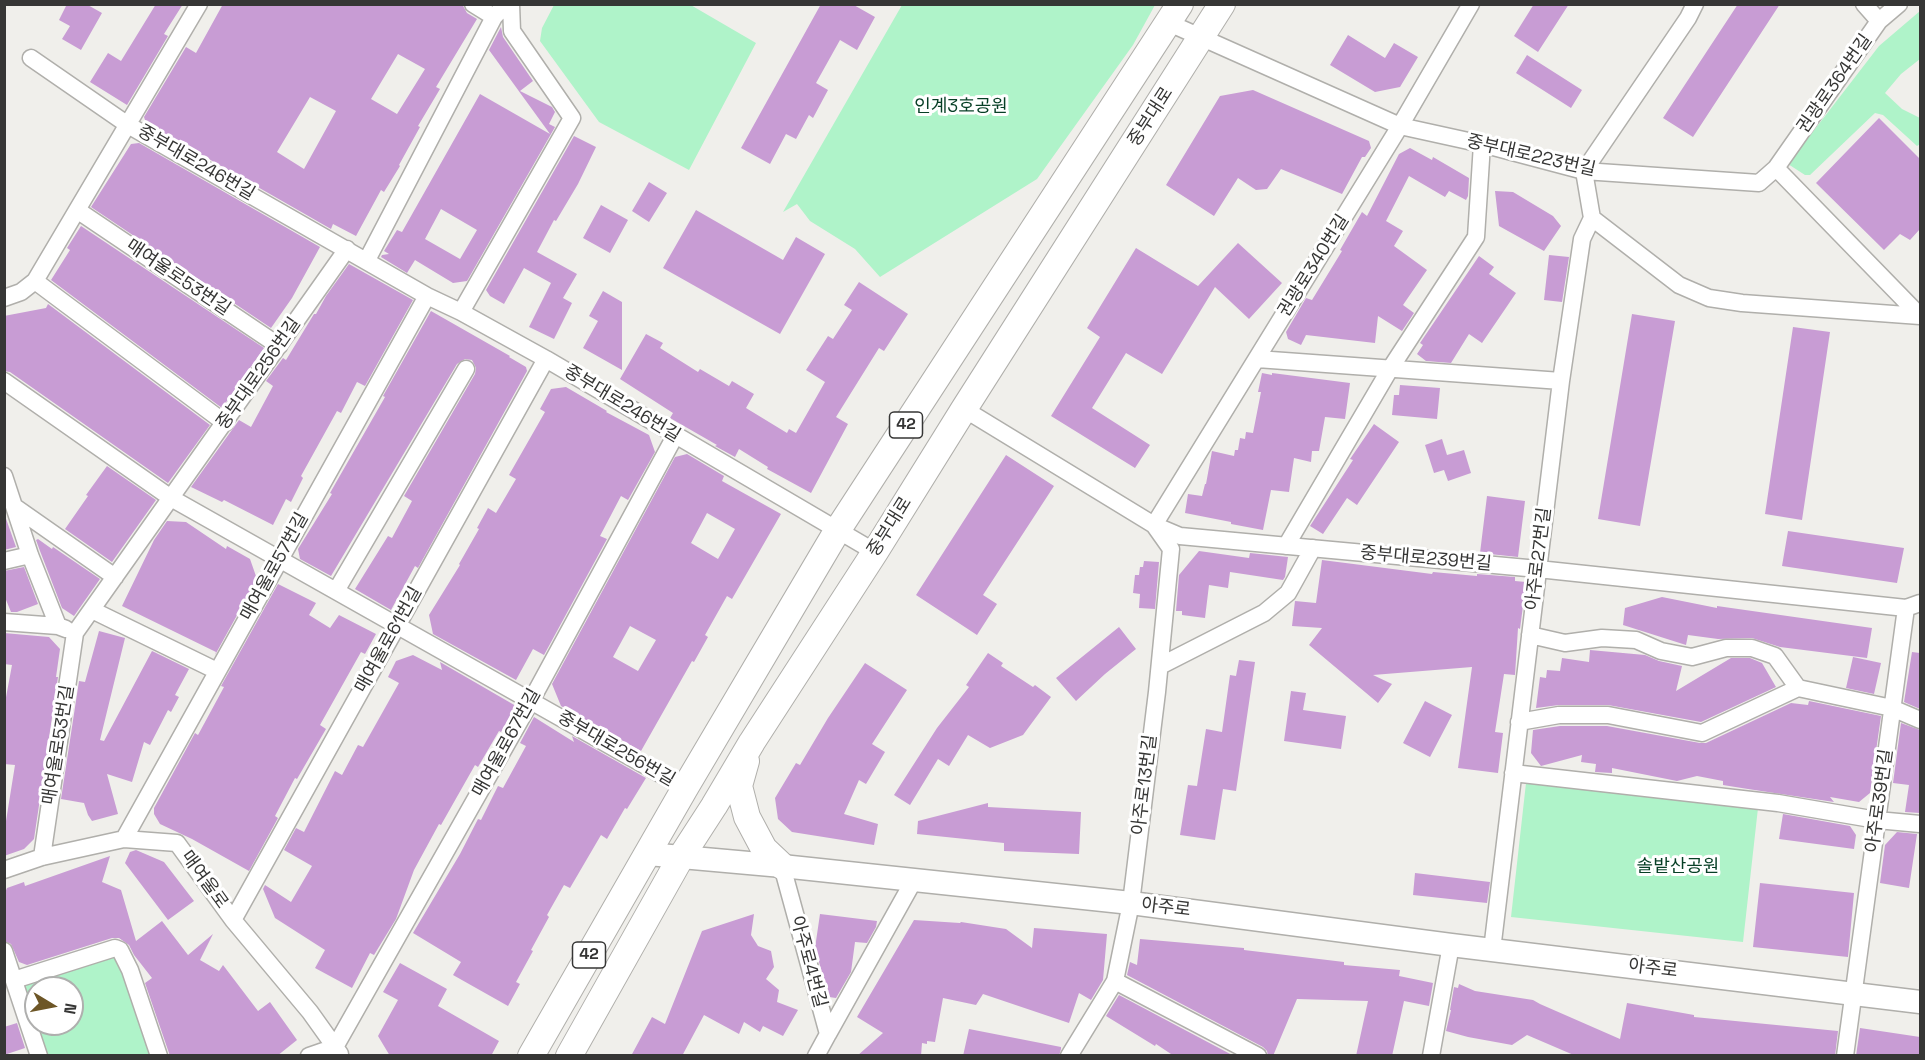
<!DOCTYPE html>
<meta charset="utf-8">
<style>
body{margin:0}
#map{position:relative;width:1925px;height:1060px;overflow:hidden;background:#f0efeb;font-family:"Space Grotesk",sans-serif}
canvas{display:block}
.frame{position:absolute;inset:0;border:6px solid #363635;pointer-events:none}
.north{position:absolute;left:24px;top:976px;width:60px;height:60px;box-sizing:border-box;background:#fff;border:2px solid #afafae;border-radius:50%;rotate:100deg;font-size:16px;font-weight:700;line-height:24px;text-align:center;color:#363635}
.north::after{content:'';display:block;margin:auto;width:21px;height:27px;background:#6d5626;clip-path:polygon(50% 0,100% 100%,50% 72%,0 100%)}
</style>
<div id="map">
<canvas width="1925" height="1060"></canvas>
<div class="frame"></div>
<div class="north">N</div>
</div>
<script>
const g = document.querySelector('canvas').getContext('2d');
g.lineJoin = 'round';
function fillPath(path, color) {
  g.fillStyle = color;
  g.fill(path, 'evenodd');
}
function shape(rows) {
  const path = new Path2D();
  for (const r of rows) {
    path.moveTo(r[0], r[1]);
    for (let i = 2; i < r.length; i += 2) path.lineTo(r[i], r[i + 1]);
  }
  return path;
}
function strokePath(path, color, width, dash) {
  g.strokeStyle = color;
  g.lineWidth = width;
  g.lineCap = dash ? 'butt' : 'round';
  g.setLineDash(dash || []);
  g.stroke(path);
}
function drawText(font, color, halo, rows, align = 'center') {
  g.font = font + ' "Space Grotesk","Noto Sans KR",sans-serif';
  g.lineWidth = 6;
  g.setLineDash([]);
  g.textBaseline = 'middle';
  g.strokeStyle = halo;
  g.fillStyle = color;
  for (const [text, x, y, turn = 0] of rows) {
    g.save();
    g.translate(x, y);
    g.rotate((+turn || 0) * Math.PI / 180);
    g.textAlign = isNaN(turn) ? turn : align;
    if (halo) g.strokeText(text, 0, 0);
    g.fillText(text, 0, 0);
    g.restore();
  }
}
const green = shape([
 [689,4,756,43,689,170,599,122,540,41,542,28,554,5],
 [902,5,1155,5,1133,45,1037,179,880,277,855,249,810,221,797,204,783,212],
 [1920,11,1920,59,1901,74,1885,93,1902,109,1920,118,1920,144,1917,146,1883,115,1875,113,1810,175,1805,175,1788,164,1879,46],
 [1526,783,1758,808,1743,942,1511,917],
 [118,954,149,1055,42,1055,19,987,23,981],
 [36,988,72,988,72,1024,36,1024]
]);
const building = shape([
 [67,4,86,4,102,13,81,50,62,39,70,26,59,20],
 [156,4,183,4,164,34,168,36,127,105,90,82,108,53,121,61],
 [223,4,462,4,467,13,477,19,436,87,440,89,418,126,420,127,399,165,400,166,384,192,381,190,356,236,333,224,331,229,146,123,144,117,186,47,196,53],
 [398,54,425,69,397,114,371,99],
 [310,97,336,111,304,169,277,152],
 [821,4,852,4,875,17,857,50,840,40,816,83,828,90,813,118,809,115,796,139,786,134,770,164,741,148],
 [1534,4,1569,4,1538,52,1514,36],
 [1738,4,1780,4,1693,137,1663,118],
 [501,27,503,37,533,81,520,91,552,107,555,112,549,124,555,127,467,281,453,283,415,260,407,273,381,257,382,255,389,254,384,251,397,230,402,232,480,94,550,134,489,50],
 [441,209,477,230,460,259,425,239],
 [1348,35,1385,58,1394,43,1418,57,1400,87,1375,92,1330,65],
 [1527,55,1582,90,1571,108,1516,73],
 [1253,90,1369,141,1371,148,1365,157,1362,157,1342,194,1281,169,1267,189,1256,190,1238,178,1214,216,1166,185,1220,96],
 [1879,118,1920,159,1920,229,1910,240,1900,234,1884,250,1816,183],
 [574,136,596,147,578,184,556,221,554,220,537,252,577,274,563,298,572,303,554,339,529,327,551,283,524,268,504,304,490,296,486,290],
 [139,143,320,247,292,298,271,328,91,207,131,144],
 [1410,148,1432,160,1433,157,1469,178,1468,196,1466,200,1449,191,1445,197,1409,176,1386,221,1403,231,1394,246,1427,270,1403,305,1414,313,1402,331,1378,316,1375,343,1306,335,1301,345,1288,339,1286,332,1306,298,1312,300,1342,251,1340,250,1362,212,1367,216,1399,154],
 [649,182,667,193,649,222,632,211],
 [1495,191,1513,192,1553,216,1561,226,1544,251,1499,226],
 [601,205,628,220,610,253,583,238],
 [696,210,783,260,796,237,825,254,780,334,663,268],
 [81,226,264,348,222,408,51,280,70,250,67,248],
 [1238,243,1282,283,1249,319,1215,287,1162,374,1126,353,1092,408,1150,445,1135,468,1051,416,1100,337,1087,328,1136,248,1198,286],
 [1549,255,1569,257,1562,302,1544,300],
 [1479,256,1494,267,1489,274,1516,293,1482,343,1469,334,1451,363,1426,361,1417,354,1423,345,1420,343],
 [349,264,413,300,365,386,357,382,341,413,337,411,301,476,303,478,291,502,286,499,273,525,224,500,222,502,191,487,239,420,251,427,273,386,266,381,283,358,286,360,314,314,316,314,326,296],
 [859,282,908,314,884,351,879,348,836,417,848,424,811,493,767,469,768,467,739,449,735,457,715,446,717,445,670,418,673,413,620,379,646,334,663,343,660,348,698,372,700,369,729,386,732,381,754,394,746,408,787,433,789,429,796,433,825,382,806,370,828,336,833,339,852,310,844,305],
 [603,291,622,302,622,370,583,348,598,321,589,316],
 [48,304,210,425,168,483,10,372,4,371,4,316,46,308],
 [431,311,510,356,509,357,526,367,527,371,418,568,415,566,391,610,355,589,388,536,392,538,412,501,404,496,475,374,476,368,472,360,465,359,457,364,331,576,300,559,298,549,332,494,330,493,385,397,383,396],
 [1632,314,1675,321,1640,526,1598,519],
 [1793,327,1830,332,1802,520,1765,514],
 [1262,373,1272,375,1272,373,1350,383,1345,419,1325,417,1319,451,1312,451,1311,462,1294,458,1289,492,1271,490,1263,530,1231,524,1231,522,1185,513,1188,494,1202,496,1205,484,1206,484,1212,451,1234,456,1235,450,1238,450,1240,438,1245,439,1246,432,1253,433,1261,392,1258,392],
 [1400,385,1440,388,1437,419,1392,415,1394,395,1399,395],
 [566,387,607,411,606,412,649,435,655,452,628,500,621,496,600,536,607,539,544,655,533,649,516,680,433,634,429,615,460,565,459,564,479,529,477,528,488,508,496,513,516,479,509,475,545,412,540,409,551,389],
 [1374,424,1399,442,1357,505,1347,498,1323,534,1310,526,1353,460,1350,459],
 [1442,439,1447,455,1464,450,1471,473,1448,481,1444,470,1434,473,1425,445],
 [687,454,724,476,722,481,781,514,732,599,727,596,705,635,708,637,694,662,692,661,641,751,561,706,552,684,675,457],
 [707,513,735,529,718,559,691,543],
 [630,626,656,640,638,671,613,657],
 [1006,455,1054,486,983,595,997,604,977,635,916,595],
 [107,466,156,500,112,562,65,529,88,496,86,495],
 [1487,496,1525,501,1518,557,1480,553],
 [4,513,16,547,4,550],
 [167,521,186,522,226,549,227,546,250,559,257,579,215,655,216,652,122,606,154,540],
 [1788,531,1904,548,1897,583,1782,566],
 [38,539,52,549,53,547,100,579,74,616,62,608,40,551,36,540],
 [1199,551,1249,558,1250,553,1288,557,1285,577,1283,580,1230,572,1228,588,1209,585,1205,618,1182,615,1182,611,1176,611,1179,575],
 [1322,560,1432,574,1433,572,1477,576,1477,574,1515,577,1515,581,1526,582,1520,629,1518,628,1515,675,1504,674,1495,732,1503,733,1498,773,1458,768,1472,667,1373,675,1392,684,1378,703,1309,645,1322,628,1292,626,1295,601,1316,603],
 [1144,561,1159,562,1155,609,1139,608,1140,594,1133,593,1135,575,1139,575,1140,567,1143,567],
 [24,567,38,604,17,612,11,612,4,595,4,571],
 [278,584,316,603,309,615,330,628,339,615,376,634,365,654,361,652,320,725,326,729,297,779,295,778,275,816,278,818,249,871,192,839,160,824,154,814,154,808,195,733,198,735,224,687,221,686],
 [1662,597,1717,608,1717,606,1872,628,1867,658,1780,647,1752,638,1718,639,1688,635,1686,645,1623,625,1625,608],
 [1119,627,1136,649,1105,674,1076,701,1056,678],
 [99,631,125,638,100,740,104,741,152,651,189,669,175,695,179,697,171,712,168,710,150,745,144,742,132,782,107,774,118,814,92,821,88,815,84,803,61,799,79,681,85,682],
 [4,633,49,637,60,649,56,677,58,677,34,839,24,849,4,856,4,822,6,821,15,765,4,764,4,708,12,665,4,664],
 [1590,650,1645,655,1659,661,1682,666,1676,691,1731,658,1750,658,1762,663,1776,687,1701,722,1608,705,1559,705,1536,708,1540,677,1546,678,1547,670,1560,671,1562,658,1589,662],
 [1912,652,1920,653,1920,709,1904,702],
 [988,653,1003,663,1001,666,1033,687,1035,685,1051,697,1023,735,990,748,968,735,949,766,938,759,910,805,894,795,937,728,969,687,966,685],
 [413,655,442,670,440,662,516,706,501,732,499,731,478,767,475,765,441,825,439,824,414,870,396,919,374,955,370,953,352,988,315,968,325,950,275,918,263,889,265,885,291,902,312,866,284,850,296,828,304,832,335,771,342,775,358,745,363,747,399,683,388,677,396,661],
 [1853,657,1881,663,1874,694,1846,688],
 [1239,660,1255,662,1236,791,1223,789,1215,840,1180,835,1188,785,1197,786,1206,729,1222,732,1230,675,1236,676],
 [865,663,907,690,872,744,885,752,866,784,859,780,844,814,878,824,874,845,792,832,778,819,775,798,796,763,800,765,828,718],
 [1291,691,1306,693,1303,710,1346,716,1341,749,1284,741],
 [1425,701,1452,715,1430,757,1403,743],
 [1809,701,1881,716,1870,793,1859,802,1830,797,1834,802,1748,789,1723,785,1723,781,1697,776,1677,781,1612,768,1612,773,1595,772,1596,764,1581,762,1582,755,1541,766,1531,753,1533,730,1560,726,1607,726,1700,743,1706,743,1791,703,1808,705],
 [534,717,574,742,572,736,646,778,627,809,625,808,607,839,601,835,570,888,564,885,547,915,549,917,531,950,533,951,516,982,520,984,508,1006,453,975,461,962,413,933,460,854,478,819,481,820,498,786,503,788,526,746,520,743],
 [1901,723,1920,730,1920,813,1905,812,1909,785,1893,783],
 [988,803,988,807,1081,812,1079,854,1004,851,1004,843,917,834,918,821],
 [1783,814,1850,826,1856,835,1854,849,1779,839],
 [1897,832,1917,834,1909,888,1880,883,1885,845],
 [136,850,164,862,194,901,168,920,125,863,130,852],
 [110,856,102,882,121,890,136,941,162,921,188,955,213,934,200,960,219,971,223,965,258,1011,270,1002,297,1040,277,1056,170,1056,145,983,152,978,134,955,129,945,119,938,112,938,27,965,19,962,11,944,4,941,4,895,7,888,24,882,25,886],
 [1415,873,1490,882,1487,903,1413,895],
 [1760,883,1854,893,1848,957,1753,947],
 [754,914,751,935,758,946,771,951,774,967,766,979,779,990,777,1002,798,1010,783,1036,763,1026,760,1032,744,1022,739,1034,704,1015,682,1056,631,1056,652,1017,665,1024,702,931],
 [820,914,877,921,876,927,867,943,855,942,851,972,836,998,829,997,815,948],
 [914,920,960,923,961,922,1006,929,1032,948,1034,928,1107,934,1103,980,1091,1000,1079,993,1069,1023,983,994,976,1005,943,998,935,1042,927,1041,927,1044,922,1043,921,1056,857,1056,883,1033,857,1017],
 [1140,939,1244,948,1244,950,1344,962,1344,965,1400,970,1399,976,1433,983,1429,1006,1404,1001,1392,1056,1356,1056,1368,1001,1297,999,1273,1056,1268,1056,1267,1051,1263,1047,1127,975,1130,962,1137,965],
 [400,963,447,989,438,1006,499,1041,491,1056,390,1056,378,1036,398,1000,383,992],
 [1459,984,1475,991,1533,1000,1540,1004,1620,1039,1627,1003,1694,1015,1694,1017,1838,1031,1835,1056,1576,1056,1527,1035,1512,1045,1468,1037,1446,1031,1451,1010,1450,1010,1454,987,1458,988],
 [1119,995,1234,1056,1174,1056,1156,1044,1155,1046,1106,1016],
 [17,1023,25,1048,4,1055,4,1027],
 [1860,1028,1920,1037,1920,1056,1856,1056],
 [969,1029,1061,1047,1061,1049,1059,1056,963,1056]
]);
const street = shape([
 [473,4,494,17],
 [1864,4,1879,21],
 [1169,23,1400,126,1482,144,1584,171,1759,183,1776,168,1920,316],
 [31,58,128,125,427,296,461,312,546,359,875,552],
 [1776,168,1879,21,1899,4],
 [77,210,279,346],
 [1592,218,1679,285,1709,298,1742,303,1920,316],
 [367,260,494,17,506,4],
 [35,281,225,423],
 [4,298,21,292,35,281,199,4],
 [461,312,572,118,512,31,511,4],
 [1257,359,1561,381],
 [4,381,171,498,685,788],
 [964,409,1154,525,1180,536,1538,569,1906,608,1920,603],
 [4,476,30,555,58,626],
 [15,507,115,577],
 [1286,546,1390,369,1476,237,1482,144],
 [4,561,30,555],
 [336,591,466,369],
 [92,610,217,671],
 [4,622,58,626,66,629],
 [1530,635,1565,643,1602,638,1636,640,1661,651,1692,657,1726,648,1752,648,1775,656,1798,688,1892,708,1920,720],
 [1160,666,1264,613,1288,593,1313,548],
 [1519,722,1559,715,1608,715,1702,733,1798,688],
 [1513,773,1778,803,1877,820,1920,824],
 [124,839,427,296],
 [42,857,75,633,347,249],
 [782,866,828,1034,816,1056],
 [4,870,42,857,124,839,177,843,233,920,310,1012,340,1054],
 [233,920,546,359],
 [1492,950,1561,381,1582,239,1592,218,1584,171,1688,18,1695,4],
 [4,951,39,1056],
 [14,980,115,948,120,950,130,970,159,1056],
 [1115,981,1258,1056],
 [828,1034,914,880],
 [309,1056,335,1047,531,701,675,436],
 [1069,1056,1115,981,1131,903,1157,692,1171,549,1154,525,1400,126,1471,4],
 [1431,1056,1451,945],
 [1845,1056,1906,608]
]);
const secondary = shape([
 [648,854,782,866,1131,903,1451,945,1920,1002]
]);
const primary = shape([
 [746,761,739,786,747,817,764,849,782,866],
 [531,1056,685,788,837,531,1180,4],
 [569,1056,681,857,714,806,752,742,875,552,964,409,1222,4]
]);
const shields = [
 [906,425,33],
 [589,955,33]
];
const shieldNames = [
 ["42",906,425],
 ["42",589,955]
];
const streetNames = [
 ["권광로364번길",1835,84,-55],
 ["중부대로",1151,117,-57],
 ["중부대로223번길",1531,156,13],
 ["중부대로246번길",196,163,30],
 ["권광로340번길",1314,266,-58],
 ["매여울로53번길",178,278,34],
 ["중부대로256번길",259,374,-55],
 ["중부대로246번길",622,404,31],
 ["중부대로",890,527,-58],
 ["중부대로239번길",1426,559,5],
 ["아주로27번길",1539,559,-83],
 ["매여울로57번길",275,567,-61],
 ["매여울로61번길",389,640,-61],
 ["매여울로67번길",507,743,-61],
 ["매여울로53번길",59,745,-81],
 ["중부대로256번길",616,749,30],
 ["아주로13번길",1145,785,-83],
 ["아주로39번길",1880,801,-82],
 ["매여울로",204,880,54],
 ["아주로",1166,908,7],
 ["아주로4번길",808,962,75],
 ["아주로",1653,969,7]
];
const parkNames = [
 ["인계3호공원",961,107],
 ["솔밭산공원",1678,867]
];
fillPath(green, '#aff3c9');
fillPath(building, '#c89cd4');
strokePath(street, '#b0afab', 19);
strokePath(secondary, '#b0afab', 25);
strokePath(primary, '#b0afab', 28);
strokePath(street, '#fff', 16);
strokePath(secondary, '#fff', 22);
strokePath(primary, '#fff', 26);
for (const [x, y, w] of shields) {
  const box = new Path2D();
  box.roundRect(x - w / 2, y - 13, w, 26, 4.5);
  g.fillStyle = '#fff';
  g.fill(box);
  strokePath(box, '#363635', 1.5);
}
drawText('bold 16px', '#363635', null, shieldNames);
drawText('18px', '#363635', '#fff', streetNames);
drawText('18px', '#063f25', '#fff', parkNames);
</script>
